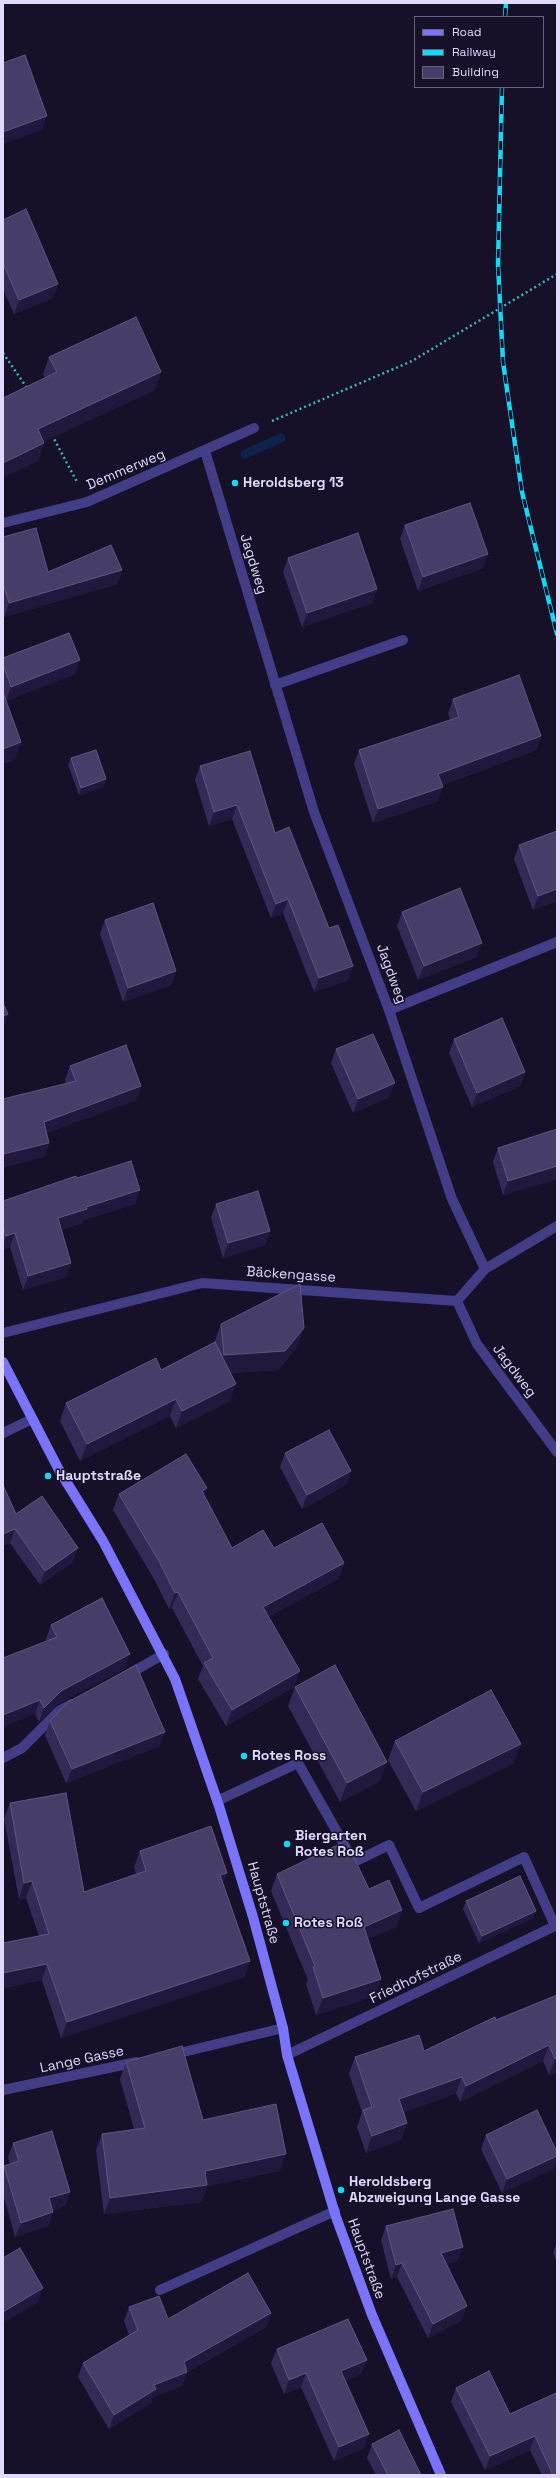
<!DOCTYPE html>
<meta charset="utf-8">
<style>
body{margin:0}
#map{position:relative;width:560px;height:2478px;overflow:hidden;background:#161129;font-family:"Space Grotesk",sans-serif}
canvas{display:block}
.frame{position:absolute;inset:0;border:4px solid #dfdafe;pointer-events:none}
.legend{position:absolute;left:414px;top:16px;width:130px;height:72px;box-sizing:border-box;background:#161129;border:1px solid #66617e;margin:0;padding:5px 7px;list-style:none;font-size:12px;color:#dfdafe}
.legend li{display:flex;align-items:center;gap:8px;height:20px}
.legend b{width:20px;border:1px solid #66617e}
</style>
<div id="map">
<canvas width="560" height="2478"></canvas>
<div class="frame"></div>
<ul class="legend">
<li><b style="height:5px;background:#7a73fc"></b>Road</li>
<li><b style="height:5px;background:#0adcfa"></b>Railway</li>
<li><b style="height:11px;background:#473d69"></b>Building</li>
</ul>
</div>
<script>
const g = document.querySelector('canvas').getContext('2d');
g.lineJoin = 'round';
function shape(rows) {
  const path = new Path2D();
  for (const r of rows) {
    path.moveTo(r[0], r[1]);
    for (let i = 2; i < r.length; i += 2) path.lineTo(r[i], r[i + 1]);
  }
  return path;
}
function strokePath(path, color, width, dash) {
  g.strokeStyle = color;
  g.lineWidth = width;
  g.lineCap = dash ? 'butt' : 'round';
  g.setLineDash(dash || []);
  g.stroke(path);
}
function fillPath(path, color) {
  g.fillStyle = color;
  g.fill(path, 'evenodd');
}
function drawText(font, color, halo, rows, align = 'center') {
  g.font = font + ' "Space Grotesk",sans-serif';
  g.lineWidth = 3;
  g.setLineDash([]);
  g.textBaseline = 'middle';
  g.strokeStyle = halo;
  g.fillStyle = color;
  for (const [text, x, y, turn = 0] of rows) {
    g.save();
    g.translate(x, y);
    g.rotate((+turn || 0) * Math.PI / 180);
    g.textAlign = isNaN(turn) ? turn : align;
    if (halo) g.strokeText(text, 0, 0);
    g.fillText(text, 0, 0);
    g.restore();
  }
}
const stream = shape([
 [245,454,281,438]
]);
const path = shape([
 [3,353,27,388],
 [272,421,412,361,557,274],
 [52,435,77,482]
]);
const lane = shape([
 [389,1010,557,942],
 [3,1433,32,1419],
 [127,1675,164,1654],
 [3,1758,22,1748,59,1711,72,1704],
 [217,1801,298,1763,354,1862,389,1845,419,1908,524,1857,555,1926],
 [160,2290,335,2211]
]);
const street = shape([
 [205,451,314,812,389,1010,452,1199,485,1269],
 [3,523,87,502,254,428],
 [275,685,403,640],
 [457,1301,477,1344,557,1452],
 [3,1333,202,1283,457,1301,485,1269,557,1226],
 [171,2055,283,2028],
 [287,2055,557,1925],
 [3,2090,137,2062]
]);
const secondary = shape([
 [3,1362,59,1470,103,1541,175,1679,219,1806,253,1917,283,2028,287,2055,336,2217,372,2315,441,2475]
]);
const rail = shape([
 [505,17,506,3],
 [502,87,498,264,503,362,522,492,557,634]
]);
const wall = shape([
 [3,220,58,284,53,298,14,314,3,289],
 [49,357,155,390,44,441,38,461,3,477,3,398,45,378,43,374],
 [405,525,488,554,483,568,418,591,400,539],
 [3,537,48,572,122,570,117,584,4,617,3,614],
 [288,558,377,589,372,603,302,627,283,572],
 [3,658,75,674,6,701,21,742,15,759,3,764],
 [453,699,541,736,536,750,442,785,438,801,373,823,354,764,359,750,450,720,448,713],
 [71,758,106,779,103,787,79,795,68,765],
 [200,766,275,833,329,928,348,980,314,992,283,913,271,918,232,819,209,826,195,780],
 [557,831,557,901,533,910,514,859,519,845],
 [402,912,477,957,418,980,397,926],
 [105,920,176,971,171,985,123,1002,100,934],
 [454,1039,525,1072,520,1086,472,1107,449,1053],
 [336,1049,389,1097,353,1113,331,1063],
 [70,1066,141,1086,136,1100,46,1133,49,1143,44,1157,3,1167,3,1099,66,1084,65,1080],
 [557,1130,557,1179,503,1195,493,1162,498,1148],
 [77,1178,135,1204,83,1220,82,1223,61,1230,71,1263,66,1277,23,1290,10,1247,3,1249,3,1201],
 [216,1204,270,1231,265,1245,223,1258,211,1218],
 [221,1324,297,1347,278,1370,231,1373,230,1401,176,1428,170,1416,80,1461,60,1421,66,1403,161,1370,214,1343],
 [285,1453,351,1471,346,1485,302,1509,280,1467],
 [3,1485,16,1514,73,1562,40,1585,10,1543,3,1546],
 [207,1488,204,1495,232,1548,274,1548,344,1563,338,1579,268,1617,294,1687,226,1726,198,1679,203,1666,172,1608,169,1609,154,1579,113,1510,119,1494],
 [51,1625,125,1668,56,1705,39,1722,35,1714,47,1641,46,1639],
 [295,1687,380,1781,340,1802,288,1706],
 [50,1721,160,1746,66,1783,45,1735],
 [395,1741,514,1763,416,1811,388,1760],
 [10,1803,84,1892,136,1874,134,1867,140,1851,227,1873,223,1883,250,1961,244,1977,61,2038,42,1980,3,1988,3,1943,39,1936,26,1898,19,1899,4,1819],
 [277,1874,369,1889,402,1910,396,1927,368,1939,381,1979,375,1996,316,2015,306,1984,308,1980,271,1891],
 [466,1901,536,1911,533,1918,479,1943,463,1909],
 [557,1995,557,2072,549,2075,543,2061,460,2102,456,2093,404,2112,407,2123,401,2140,366,2153,357,2127,362,2112,349,2074,355,2057,424,2051,496,2020],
 [126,2062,203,2120,280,2171,207,2186,201,2202,104,2214,96,2150,102,2134,134,2129,120,2079],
 [486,2135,557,2152,557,2158,553,2169,502,2193,481,2149],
 [13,2143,65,2206,53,2210,53,2212,48,2226,15,2237,3,2194,3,2169,4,2166,10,2164,8,2157],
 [386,2226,458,2261,447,2264,462,2320,428,2338,397,2277,391,2279,381,2240],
 [557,2242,557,2262,553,2253],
 [129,2307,168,2319,271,2313,266,2327,187,2372,182,2386,153,2397,151,2403,109,2429,78,2377,83,2363,129,2335,124,2321],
 [277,2349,367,2360,361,2374,345,2381,364,2448,334,2461,301,2387,284,2394,271,2363],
 [456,2388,510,2414,556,2393,557,2475,542,2475,530,2450,485,2470,451,2402],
 [372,2444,421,2475,376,2475,367,2458]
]);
const shadedWall = shape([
 [47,116,42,130,3,144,3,132],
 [58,284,53,298,14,314,19,300],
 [161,372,155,390,32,447,38,429],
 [44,443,38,461,3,477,3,463],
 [488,554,483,568,418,591,423,577],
 [122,570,117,584,4,617,9,603],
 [377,589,372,603,302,627,307,613],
 [80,660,75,674,6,701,11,687],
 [541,736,536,750,433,788,438,774],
 [21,742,15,759,3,764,3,749],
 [106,779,103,787,79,795,81,788],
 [443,787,438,801,373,823,378,809],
 [237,805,232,819,209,826,214,812],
 [557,889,557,901,533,910,538,896],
 [288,899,283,913,271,918,276,904],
 [482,943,477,957,418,980,424,966],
 [353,966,348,980,314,992,319,978],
 [176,971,171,985,123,1002,128,988],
 [8,1014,3,1026,3,1016],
 [525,1072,520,1086,472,1107,477,1093],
 [395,1083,389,1097,353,1113,358,1099],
 [141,1086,136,1100,39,1136,44,1122],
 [49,1143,44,1157,3,1167,3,1154],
 [557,1166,557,1179,503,1195,508,1181],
 [140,1190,135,1204,83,1220,82,1223,53,1232,58,1218,86,1207],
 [270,1231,265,1245,223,1258,228,1243],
 [15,1233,10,1247,3,1249,3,1245,6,1236],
 [71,1263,66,1277,23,1290,28,1276],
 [304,1328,297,1347,278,1370,217,1374,224,1355],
 [236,1384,230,1401,176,1428,182,1411],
 [176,1399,170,1416,80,1461,87,1444],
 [351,1471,346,1485,302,1509,307,1495],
 [207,1488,201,1504,202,1491],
 [15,1529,10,1543,3,1546,3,1534],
 [78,1548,73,1562,40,1585,45,1571],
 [344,1563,338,1579,257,1623,263,1607],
 [178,1592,172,1608,169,1609,175,1593],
 [130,1654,125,1668,56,1705,39,1722,44,1708,61,1691],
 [300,1671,294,1687,226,1726,232,1710],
 [40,1700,35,1714,3,1727,3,1715],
 [165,1732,160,1746,66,1783,72,1769],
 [521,1744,514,1763,416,1811,423,1792],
 [387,1762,380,1781,340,1802,347,1783],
 [227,1873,221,1889,220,1875],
 [32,1881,26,1898,19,1899,24,1883],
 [402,1910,396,1927,358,1944,364,1927],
 [536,1911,533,1918,479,1943,482,1936],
 [250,1961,244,1977,61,2038,67,2022],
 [47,1964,42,1980,3,1988,3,1973],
 [381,1979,375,1996,316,2015,323,1998],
 [549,2045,543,2061,460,2102,466,2086],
 [557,2058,557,2072,549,2075,555,2059],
 [462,2077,456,2093,393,2116,399,2099],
 [407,2123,401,2140,366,2153,372,2136],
 [286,2154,280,2171,207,2186,201,2202,104,2214,110,2198,205,2171],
 [557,2156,557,2158,553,2169,502,2193,507,2179],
 [70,2192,65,2206,44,2212,49,2198],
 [53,2212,48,2226,15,2237,21,2223],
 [463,2247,458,2261,436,2267,441,2253],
 [402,2263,397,2277,391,2279,396,2265],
 [43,2288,38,2302,3,2323,3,2312],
 [467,2306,462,2320,428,2338,433,2324],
 [271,2313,266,2327,183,2374,187,2372,182,2386,153,2397,151,2403,109,2429,114,2415,184,2362],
 [367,2360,361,2374,336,2385,341,2371],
 [306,2373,301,2387,284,2394,289,2380],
 [369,2434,364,2448,334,2461,339,2447],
 [535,2436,530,2450,485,2470,490,2456]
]);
const building = shape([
 [25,55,47,116,3,132,3,63,25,55],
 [26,209,58,284,19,300,3,263,3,220,26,209],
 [136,317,161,372,38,429,44,443,3,463,3,398,57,372,49,357,136,317],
 [470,503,488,554,423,577,405,525,470,503],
 [36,528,48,572,111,545,122,570,9,603,3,583,3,537,36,528],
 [358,533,377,589,307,613,288,558,358,533],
 [69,633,80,660,11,687,3,664,3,658,69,633],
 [519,675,541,736,438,774,443,787,378,809,359,750,459,717,453,699,519,675],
 [3,692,21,742,3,749,3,692],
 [96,750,106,779,81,788,71,758,96,750],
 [250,751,275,833,289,827,329,928,338,925,353,966,319,978,288,899,276,904,237,805,214,812,200,766,250,751],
 [557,831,557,889,538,896,519,845,557,831],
 [460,888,482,943,424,966,402,912,460,888],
 [153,903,176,971,128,988,105,920,153,903],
 [3,1003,8,1014,3,1016,3,1003],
 [502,1018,525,1072,477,1093,454,1039,502,1018],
 [373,1034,395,1083,358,1099,336,1049,373,1034],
 [126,1045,141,1086,44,1122,49,1143,3,1154,3,1099,76,1081,70,1066,126,1045],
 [557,1129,557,1166,508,1181,498,1148,557,1129],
 [131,1161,140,1190,86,1207,87,1209,58,1218,71,1263,28,1276,15,1233,6,1236,3,1227,3,1201,76,1176,77,1178,131,1161],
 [258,1191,270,1231,228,1243,216,1204,258,1191],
 [300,1284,304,1328,285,1351,224,1355,221,1324,300,1284],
 [215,1342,236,1384,182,1411,176,1399,87,1444,66,1403,156,1358,161,1370,215,1342],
 [329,1430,351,1471,307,1495,285,1453,329,1430],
 [186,1454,207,1488,202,1491,232,1548,263,1530,274,1548,322,1523,344,1563,263,1607,300,1671,232,1710,204,1663,213,1658,178,1592,175,1593,160,1563,119,1494,186,1454],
 [3,1485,16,1514,42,1496,78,1548,45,1571,15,1529,3,1534,3,1485],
 [102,1598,130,1654,61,1691,44,1708,40,1700,3,1715,3,1658,57,1637,51,1625,102,1598],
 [136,1665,165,1732,72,1769,50,1721,68,1702,136,1665],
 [335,1665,387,1762,347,1783,295,1687,335,1665],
 [491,1690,521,1744,423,1792,395,1741,491,1690],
 [66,1793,84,1892,146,1871,140,1851,211,1826,227,1873,220,1875,250,1961,67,2022,47,1964,3,1973,3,1943,49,1934,32,1881,24,1883,10,1803,66,1793],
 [346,1841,369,1889,389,1880,402,1910,364,1927,381,1979,323,1998,313,1967,315,1966,277,1874,346,1841],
 [520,1876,536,1911,482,1936,466,1901,520,1876],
 [557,1995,557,2058,555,2059,549,2045,466,2086,462,2077,399,2099,407,2123,372,2136,363,2110,372,2107,355,2057,419,2035,424,2051,495,2017,496,2020,557,1995],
 [182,2046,203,2120,276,2104,286,2154,205,2171,207,2185,110,2198,102,2134,145,2128,126,2062,182,2046],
 [537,2110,557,2152,557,2156,507,2179,486,2135,537,2110],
 [52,2131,70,2192,49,2198,53,2212,21,2223,4,2166,19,2161,13,2143,52,2131],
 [453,2209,463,2247,441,2253,467,2306,433,2324,402,2263,396,2265,386,2226,453,2209],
 [20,2248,43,2288,3,2312,3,2258,20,2248],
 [248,2273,271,2313,184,2362,187,2372,154,2385,156,2389,114,2415,83,2363,138,2330,129,2307,159,2296,168,2319,248,2273],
 [348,2319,367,2360,341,2371,369,2434,339,2447,306,2373,289,2380,277,2349,348,2319],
 [489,2371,510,2414,556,2393,557,2397,557,2475,553,2475,535,2436,490,2456,456,2388,489,2371],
 [399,2430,421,2475,388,2475,372,2444,399,2430]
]);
const markers = [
 [235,483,4,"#0adcfa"],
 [48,1476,4,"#0adcfa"],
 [244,1756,4,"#0adcfa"],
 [287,1844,4,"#0adcfa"],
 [286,1923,4,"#0adcfa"],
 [341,2190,4,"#0adcfa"]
];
const streetNames = [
 ["Demmerweg",126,470,-23],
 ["Jagdweg",253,564,73],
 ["Jagdweg",391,974,70],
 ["Bäckengasse",291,1275,4],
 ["Jagdweg",514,1371,53],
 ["Hauptstraße",263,1903,74],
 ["Friedhofstraße",416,1978,-26],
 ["Lange Gasse",82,2060,-12],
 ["Hauptstraße",366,2259,70]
];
const poiNames = [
 ["Heroldsberg 13",243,483],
 ["Hauptstraße",56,1476],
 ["Rotes Ross",252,1756],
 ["Biergarten",295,1836],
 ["Rotes Roß",295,1852],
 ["Rotes Roß",294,1923],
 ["Heroldsberg",349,2182],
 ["Abzweigung Lange Gasse",349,2198]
];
strokePath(stream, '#0e234b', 9);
strokePath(path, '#33b9b5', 2.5, [2, 3]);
strokePath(lane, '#423d87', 10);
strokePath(street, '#423d87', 10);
strokePath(secondary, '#7a73fc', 10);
strokePath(rail, '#0adcfa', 4.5);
strokePath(rail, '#161129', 3, [9]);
fillPath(wall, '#352a57');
fillPath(shadedWall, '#21183d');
fillPath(building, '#473d69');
strokePath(building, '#5f5680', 1);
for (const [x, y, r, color] of markers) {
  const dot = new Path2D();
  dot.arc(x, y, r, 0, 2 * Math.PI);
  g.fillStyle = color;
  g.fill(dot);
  strokePath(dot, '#161129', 1.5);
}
drawText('14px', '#dfdafe', '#161129', streetNames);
drawText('bold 14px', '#dfdafe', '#161129', poiNames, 'left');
</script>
